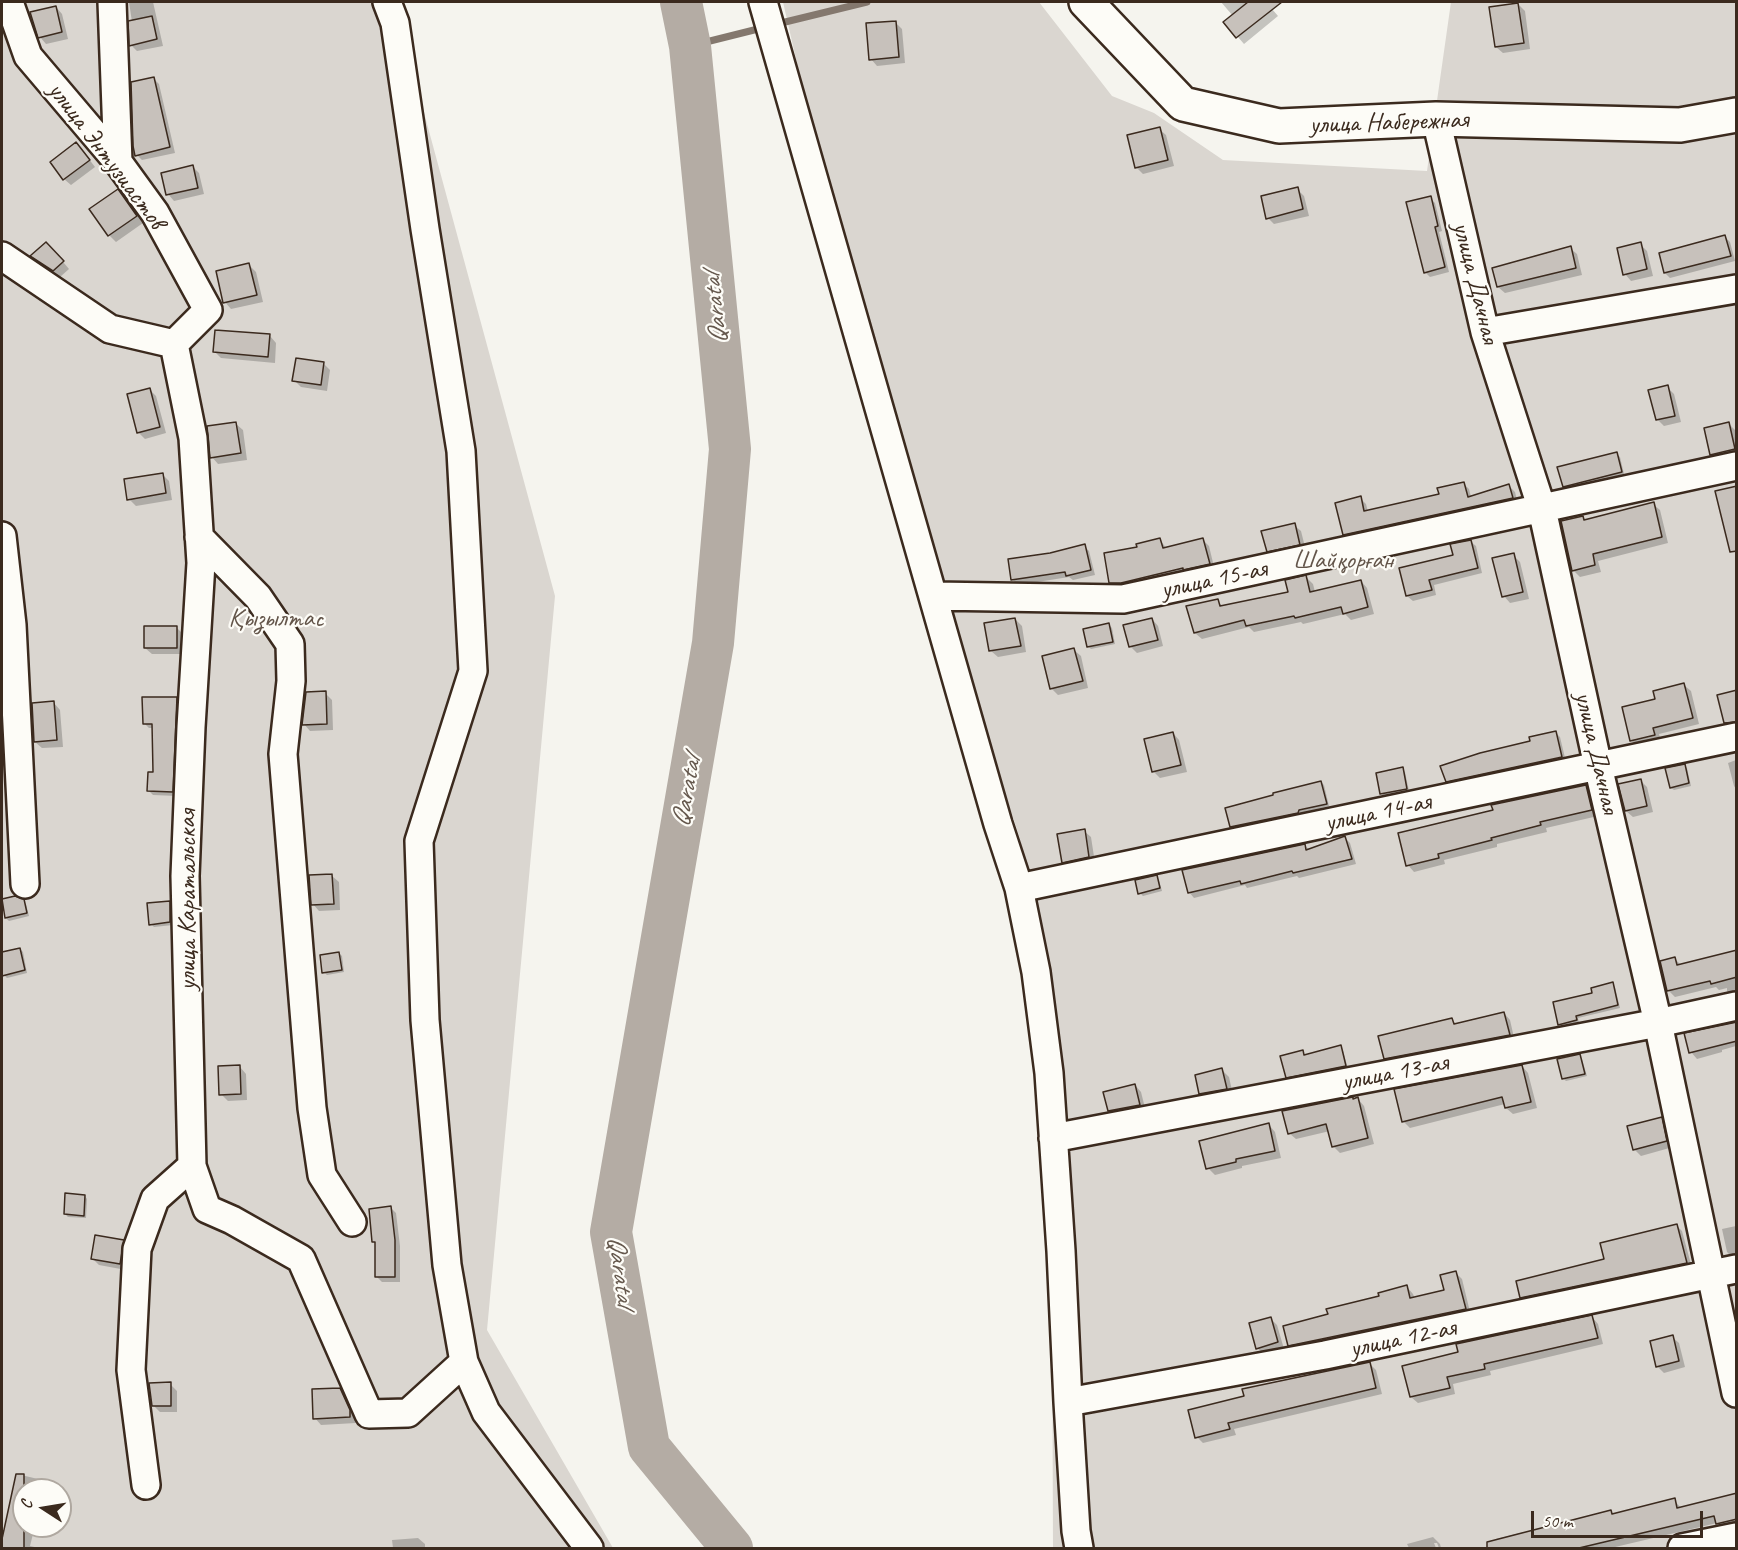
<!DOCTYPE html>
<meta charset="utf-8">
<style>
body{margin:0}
#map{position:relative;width:1738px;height:1550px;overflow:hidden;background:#f5f4ee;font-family:Caveat,sans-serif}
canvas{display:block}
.frame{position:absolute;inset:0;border:3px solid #3b2a1e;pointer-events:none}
.north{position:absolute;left:12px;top:1478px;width:60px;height:60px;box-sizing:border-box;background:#fdfcf7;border:2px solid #afa8a0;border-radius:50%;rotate:282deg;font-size:16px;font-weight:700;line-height:24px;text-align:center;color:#3b2a1e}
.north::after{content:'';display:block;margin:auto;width:21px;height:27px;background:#3b2a1e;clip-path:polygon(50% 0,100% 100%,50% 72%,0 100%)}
.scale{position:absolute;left:1531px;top:1511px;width:172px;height:27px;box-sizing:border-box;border:3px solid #3b2a1e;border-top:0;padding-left:8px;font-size:18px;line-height:21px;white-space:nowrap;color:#3b2a1e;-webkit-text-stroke:4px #fdfcf7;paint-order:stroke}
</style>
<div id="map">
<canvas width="1738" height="1550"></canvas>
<div class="frame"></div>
<div class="north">С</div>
<div class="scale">50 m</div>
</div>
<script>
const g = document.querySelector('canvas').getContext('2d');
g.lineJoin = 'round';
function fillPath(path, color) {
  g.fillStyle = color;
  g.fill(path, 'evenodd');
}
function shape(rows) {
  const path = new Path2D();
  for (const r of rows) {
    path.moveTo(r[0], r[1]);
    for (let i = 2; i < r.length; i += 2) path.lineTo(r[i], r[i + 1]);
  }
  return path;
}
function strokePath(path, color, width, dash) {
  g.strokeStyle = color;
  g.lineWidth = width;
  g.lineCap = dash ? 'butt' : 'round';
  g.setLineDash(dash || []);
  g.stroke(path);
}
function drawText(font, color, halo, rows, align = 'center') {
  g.font = font + ' Caveat,sans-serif';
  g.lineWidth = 4.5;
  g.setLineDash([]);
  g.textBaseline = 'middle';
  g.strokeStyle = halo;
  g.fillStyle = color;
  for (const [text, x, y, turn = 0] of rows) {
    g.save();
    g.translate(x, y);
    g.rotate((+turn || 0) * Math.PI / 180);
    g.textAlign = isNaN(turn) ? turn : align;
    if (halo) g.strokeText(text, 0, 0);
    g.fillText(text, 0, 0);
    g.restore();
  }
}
const green = shape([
 [2,2,394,2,555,596,487,1330,613,1548,2,1548],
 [24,1490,60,1490,60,1526,24,1526],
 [783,2,1039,2,1112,96,1154,113,1223,160,1427,171,1451,2,1736,2,1736,1548,1053,1548,1051,1006,1020,839,866,366]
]);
const shadow = shape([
 [129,2,153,2,163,46,137,51,131,45,132,22],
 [1221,2,1266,2,1278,16,1244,44,1225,22,1233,16],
 [1518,4,1525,11,1530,49,1503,53,1496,47],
 [56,7,62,14,68,39,46,44,40,37],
 [895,22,902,29,905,63,877,66,871,59],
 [153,78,159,84,175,153,142,160,137,155],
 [1159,129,1166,135,1174,166,1143,174,1136,167],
 [82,150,95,167,71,185,64,179],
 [193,167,199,173,204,194,174,201,168,194],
 [1297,189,1304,196,1309,216,1274,224,1268,218],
 [118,191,143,223,116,242,109,235,91,209],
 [1430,198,1435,203,1442,231,1439,232,1449,272,1430,277,1425,272],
 [1725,237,1730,242,1735,261,1670,278,1665,273,1661,254],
 [1640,244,1647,251,1653,276,1631,281,1625,274],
 [1570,248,1577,254,1582,275,1505,293,1498,287],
 [53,250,69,269,60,277,39,263,32,256],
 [249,265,256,272,263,302,231,309,225,302],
 [270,336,276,343,275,363,221,358,215,352],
 [323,363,330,370,327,391,301,387,294,380],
 [1667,387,1674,394,1681,422,1664,426,1657,419],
 [150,390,156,396,166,433,145,439,138,432],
 [236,424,243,430,247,460,218,464,212,457],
 [1729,424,1735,430,1736,457,1719,461,1712,454],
 [1617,454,1620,457,1624,474,1567,490,1564,487],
 [162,474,169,481,172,500,136,506,129,499],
 [1463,483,1469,489,1471,497,1509,486,1515,492,1518,504,1350,540,1344,534,1360,498,1366,504,1368,512,1441,495],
 [1653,504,1660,510,1668,543,1598,561,1601,572,1580,577,1573,570,1583,517,1587,521],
 [1294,525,1301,531,1306,551,1275,558,1268,551],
 [1160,540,1167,549,1203,540,1209,546,1215,571,1117,589,1110,582,1139,549],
 [1470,541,1476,546,1482,573,1434,585,1436,595,1413,601,1407,596,1401,570,1454,556],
 [1084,546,1089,551,1095,575,1073,580,1069,577,1018,585,1013,580,1050,554],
 [1513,555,1520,562,1529,599,1510,603,1504,596],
 [1306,577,1313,584,1315,592,1361,581,1367,588,1374,614,1351,620,1345,614,1303,624,1301,622,1254,632,1249,627,1202,639,1195,633,1217,600,1223,607,1290,593],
 [1015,619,1022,626,1026,652,998,657,991,651],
 [1152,619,1158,626,1163,646,1137,653,1130,646],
 [1109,625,1112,628,1115,644,1091,649,1088,646],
 [176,627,183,634,183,654,152,654,145,648],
 [1074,650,1081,656,1088,688,1058,695,1051,688],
 [1684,685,1691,691,1699,724,1659,734,1661,741,1638,747,1631,740],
 [325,693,332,700,333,730,310,731,304,724],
 [176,698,181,703,177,796,153,795,149,791,155,773,153,728,149,728,144,723],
 [54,703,60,710,63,747,42,748,35,742],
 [1555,732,1560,737,1566,762,1452,786,1447,781],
 [1173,733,1179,740,1187,772,1160,778,1154,772,1146,740],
 [1736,760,1736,789,1734,786,1728,763],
 [1684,766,1687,768,1691,786,1674,790,1671,788],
 [1402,769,1405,772,1409,791,1384,796,1381,793],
 [1640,780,1647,787,1653,812,1633,817,1626,811],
 [1321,782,1324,785,1329,806,1301,813,1302,815,1234,830,1231,827],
 [1585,786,1592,793,1598,816,1546,828,1547,832,1497,844,1497,847,1444,860,1445,864,1414,872,1408,865],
 [1084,831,1091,837,1095,863,1070,869,1064,862],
 [1345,838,1350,843,1356,864,1299,878,1297,876,1247,888,1245,885,1194,898,1189,892,1305,845,1309,850],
 [332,876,339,882,340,910,319,911,313,904],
 [1156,877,1159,880,1162,891,1143,896,1140,893],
 [23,901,26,904,29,916,9,921,6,918],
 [169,902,172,905,173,925,154,927,151,924],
 [20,949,23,952,27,973,7,978,4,975,2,954],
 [339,953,342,956,344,972,327,975,324,972],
 [1736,953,1736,998,1734,998,1727,991,1727,988,1719,990,1716,987,1675,997,1668,990,1675,959,1681,965],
 [1612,984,1615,987,1620,1008,1578,1018,1579,1023,1563,1027,1560,1024],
 [1504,1013,1510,1020,1515,1042,1392,1065,1385,1058,1452,1020,1456,1024],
 [1736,1024,1736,1046,1722,1050,1722,1052,1697,1059,1691,1052],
 [1341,1047,1343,1050,1348,1069,1290,1080,1287,1077,1302,1052,1305,1055],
 [1580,1056,1582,1059,1587,1076,1566,1081,1563,1078],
 [1522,1066,1528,1073,1537,1108,1513,1114,1506,1108,1505,1104,1410,1128,1403,1121],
 [240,1067,246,1074,247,1100,228,1101,221,1094],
 [1222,1070,1229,1077,1233,1095,1207,1100,1201,1093],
 [1135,1085,1141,1092,1146,1112,1116,1117,1110,1111,1105,1093],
 [1358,1099,1364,1106,1374,1144,1340,1153,1333,1146,1330,1131,1296,1139,1289,1133],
 [1661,1119,1668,1125,1673,1147,1641,1156,1634,1149],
 [1269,1125,1275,1132,1281,1158,1242,1166,1242,1168,1215,1175,1208,1168],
 [85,1196,87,1199,86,1218,68,1217,65,1214],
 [391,1208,396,1213,400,1246,400,1282,382,1282,377,1277,376,1244,374,1242],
 [1677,1226,1682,1231,1692,1268,1527,1303,1522,1297,1606,1260],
 [1736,1226,1736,1257,1733,1258,1727,1252,1722,1229],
 [123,1241,130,1248,126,1270,99,1265,93,1259],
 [1455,1272,1462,1279,1471,1316,1296,1352,1289,1345,1329,1316,1407,1287,1413,1294,1415,1299,1445,1291],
 [1592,1317,1598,1324,1603,1344,1490,1371,1491,1375,1453,1384,1455,1394,1418,1403,1411,1397,1404,1367],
 [1270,1318,1277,1325,1284,1349,1264,1354,1257,1348],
 [1672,1337,1679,1343,1685,1367,1664,1373,1657,1366],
 [1369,1363,1376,1370,1382,1394,1234,1429,1236,1435,1203,1443,1197,1437,1190,1411],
 [170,1384,177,1391,177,1412,160,1412,153,1405],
 [340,1389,346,1396,356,1418,356,1423,321,1425,315,1418],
 [17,1474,38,1479,44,1485,43,1490,24,1490,24,1526,35,1526,30,1546,39,1548,2,1548,2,1539,3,1540],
 [1736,1495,1736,1526,1723,1529,1717,1523,1611,1548,1498,1548,1496,1539,1524,1532,1526,1533,1611,1511,1614,1515,1674,1500,1681,1508],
 [1433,1537,1440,1544,1441,1548,1439,1548,1437,1543,1434,1543,1436,1548,1409,1548,1407,1544],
 [418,1538,425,1544,425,1548,393,1548,392,1540]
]);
const stream = shape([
 [777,24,867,2],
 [690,46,766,27]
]);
const river = shape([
 [681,2,690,46,730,449,713,643,611,1232,649,1447,732,1548]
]);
const building = shape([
 [1248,2,1282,2,1236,38,1223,22,1248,2],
 [1518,3,1524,43,1495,47,1489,7,1518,3],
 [56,6,62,32,38,38,30,12,56,6],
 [152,16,157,39,129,46,128,21,152,16],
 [896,21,899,57,869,60,866,23,896,21],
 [154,77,170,147,135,156,133,146,131,82,154,77],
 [1160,127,1168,160,1135,168,1127,135,1160,127],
 [76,142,90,160,63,180,50,162,76,142],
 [193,165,198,188,166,195,161,173,193,165],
 [1298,187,1303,209,1266,219,1261,196,1298,187],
 [118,189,137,216,108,236,89,209,118,189],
 [1431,196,1438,226,1435,227,1445,267,1424,273,1406,202,1431,196],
 [1725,235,1731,256,1664,273,1659,253,1725,235],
 [46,242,64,261,53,271,30,256,46,242],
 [1641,242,1647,269,1623,275,1617,248,1641,242],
 [1571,246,1576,268,1497,287,1492,268,1571,246],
 [249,263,257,295,223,303,216,271,249,263],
 [215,330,270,334,268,357,213,352,215,330],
 [296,358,324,362,321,385,292,381,296,358],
 [1668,385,1675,416,1656,420,1648,390,1668,385],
 [150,388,160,427,137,433,127,394,150,388],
 [236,422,241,453,210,458,207,426,236,422],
 [1729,422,1735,449,1710,455,1704,428,1729,422],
 [1617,452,1622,472,1563,487,1557,467,1617,452],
 [163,473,166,493,127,500,124,479,163,473],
 [1464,482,1468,497,1509,484,1513,498,1343,535,1335,503,1361,496,1364,511,1439,494,1437,488,1464,482],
 [1737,486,1737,551,1730,552,1715,491,1737,486],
 [1654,502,1662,537,1593,554,1595,565,1572,571,1561,521,1583,516,1584,520,1654,502],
 [1295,523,1300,545,1267,552,1261,531,1295,523],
 [1160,538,1163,548,1203,538,1210,564,1183,570,1183,568,1121,583,1109,583,1104,553,1137,547,1136,544,1160,538],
 [1471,540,1478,568,1429,580,1432,590,1406,596,1399,568,1453,555,1450,544,1471,540],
 [1085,544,1091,570,1066,576,1065,572,1011,580,1008,559,1050,553,1085,544],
 [1514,553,1523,592,1502,597,1492,558,1514,553],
 [1306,575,1310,592,1361,580,1368,607,1343,614,1341,607,1295,618,1294,616,1246,626,1244,620,1194,633,1186,606,1218,599,1220,606,1288,592,1285,580,1306,575],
 [1015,618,1021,646,989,651,984,623,1015,618],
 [1152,618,1158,640,1129,647,1123,625,1152,618],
 [1109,623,1113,642,1087,647,1083,629,1109,623],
 [144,626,177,626,177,648,144,648,144,626],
 [1074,648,1083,681,1050,689,1042,656,1074,648],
 [1684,683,1693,718,1653,728,1655,735,1630,741,1622,707,1655,699,1653,691,1684,683],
 [1737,690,1737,722,1724,723,1717,695,1737,690],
 [326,691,327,724,302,725,306,692,326,691],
 [142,697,177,697,173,792,147,791,148,772,153,772,152,724,143,724,142,697],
 [54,701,57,740,34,742,32,703,54,701],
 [1556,731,1562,757,1446,782,1440,766,1480,753,1530,741,1529,737,1556,731],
 [1173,732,1181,765,1152,772,1144,739,1173,732],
 [1685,764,1689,783,1670,788,1665,768,1685,764],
 [1403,767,1407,789,1380,794,1376,773,1403,767],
 [1641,779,1647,806,1625,811,1618,784,1641,779],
 [1321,781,1327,804,1299,810,1298,813,1230,827,1225,808,1273,795,1273,793,1321,781],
 [1586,785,1592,810,1540,822,1541,825,1491,838,1492,840,1438,854,1439,858,1406,866,1398,833,1493,810,1491,805,1586,785],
 [1085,829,1089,857,1062,863,1057,834,1085,829],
 [1345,836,1352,859,1293,873,1292,871,1241,884,1240,881,1188,893,1182,870,1305,844,1306,850,1345,836],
 [332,874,334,904,311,905,309,875,332,874],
 [1157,875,1160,888,1138,894,1135,880,1157,875],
 [15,896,24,899,27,913,5,918,2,899,15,896],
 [170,901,170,922,149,925,147,903,170,901],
 [20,948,25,970,2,976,2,952,20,948],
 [1737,950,1737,977,1711,984,1710,981,1667,991,1660,961,1675,957,1677,965,1737,950],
 [339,952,342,970,322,973,320,955,339,952],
 [1613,982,1618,1005,1576,1016,1577,1020,1558,1025,1553,1002,1592,993,1591,988,1613,982],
 [1504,1012,1510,1035,1384,1059,1378,1036,1452,1018,1454,1024,1504,1012],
 [1737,1022,1737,1041,1689,1053,1684,1033,1737,1022],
 [1341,1045,1346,1066,1286,1078,1280,1056,1303,1050,1304,1055,1341,1045],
 [1580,1054,1585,1074,1562,1079,1557,1059,1580,1054],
 [240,1065,241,1094,219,1095,218,1066,240,1065],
 [1522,1065,1531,1102,1505,1108,1502,1097,1402,1122,1394,1089,1522,1065],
 [1222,1068,1227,1089,1199,1094,1195,1075,1222,1068],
 [1135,1084,1140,1105,1108,1111,1103,1092,1135,1084],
 [1353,1097,1353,1099,1358,1097,1368,1138,1332,1147,1326,1124,1288,1134,1282,1111,1353,1097],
 [1662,1117,1667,1141,1633,1150,1627,1126,1662,1117],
 [1269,1123,1275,1151,1236,1159,1236,1162,1206,1169,1199,1141,1269,1123],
 [65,1193,85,1195,84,1216,64,1214,65,1193],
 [391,1206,395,1240,395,1277,375,1277,375,1242,372,1242,369,1209,391,1206],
 [1677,1224,1687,1263,1520,1298,1516,1281,1604,1259,1600,1243,1677,1224],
 [95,1235,124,1240,120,1264,91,1259,95,1235],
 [1456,1271,1466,1309,1288,1346,1283,1326,1328,1314,1326,1309,1379,1296,1378,1293,1407,1285,1410,1298,1444,1290,1440,1275,1456,1271],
 [1592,1315,1598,1338,1484,1364,1485,1369,1447,1377,1450,1388,1410,1397,1402,1366,1458,1352,1456,1344,1592,1315],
 [1271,1317,1278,1342,1256,1349,1249,1323,1271,1317],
 [1673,1335,1679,1361,1656,1367,1650,1341,1673,1335],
 [1370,1362,1376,1388,1228,1423,1230,1429,1195,1438,1188,1410,1244,1396,1242,1389,1370,1362],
 [171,1382,171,1406,152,1406,149,1383,171,1382],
 [340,1388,350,1410,350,1417,313,1419,312,1389,340,1388],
 [16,1474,24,1474,24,1548,2,1548,2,1539,16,1474],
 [1737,1493,1737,1519,1716,1524,1714,1516,1579,1548,1487,1548,1487,1542,1611,1510,1612,1514,1675,1498,1677,1508,1737,1493]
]);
const minor = shape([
 [9,2,28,56,118,162,155,213,208,310,174,344,193,438,201,563,191,727,185,876,192,1166,155,1199,137,1249,131,1370,146,1485],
 [112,2,118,162],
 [387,2,395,23,425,229,461,451,473,671,419,841,425,1020,447,1265,464,1362,486,1412,589,1548],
 [763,2,998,824,1019,888,1036,972,1049,1073,1061,1251,1068,1402,1076,1531,1079,1548],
 [1436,119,1485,332,1542,509,1598,766,1658,1023,1736,1393],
 [2,256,110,329,174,344],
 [1485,332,1736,289],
 [2,536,12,625,25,884],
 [199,537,258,597,290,644,291,681,283,754,312,1108,322,1175,352,1222],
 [934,596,1123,599,1736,466],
 [1019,888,1736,737],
 [1053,1138,1658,1023,1736,1006],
 [192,1166,207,1209,232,1220,301,1259,369,1414,408,1413,464,1362],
 [1068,1402,1325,1355,1736,1269],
 [1682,1548,1736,1537]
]);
const tertiary = shape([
 [1086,2,1183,104,1279,126,1436,119,1680,125,1736,115]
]);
const streetNames = [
 ["улица Набережная",1389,123,-2],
 ["улица Энтузиастов",106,156,53],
 ["улица Дачная",1475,283,76],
 ["улица 15-ая",1214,580,-12],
 ["улица Дачная",1596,753,77],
 ["улица 14-ая",1378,813,-12],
 ["улица Каратальская",188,900,-90],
 ["улица 13-ая",1395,1073,-11],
 ["улица 12-ая",1403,1339,-12]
];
const parkNames = [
 ["Шайқорған",1343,561],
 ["Қызылтас",276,619]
];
const waterNames = [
 ["Qaratal",716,309,-96],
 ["Qaratal",687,792,-80],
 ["Qaratal",620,1271,82]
];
fillPath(green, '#dad6d0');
fillPath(shadow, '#0003');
strokePath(stream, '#84786e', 7);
strokePath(river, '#b4aca4', 42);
fillPath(building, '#c7c1bb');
strokePath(building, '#3b2a1e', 1.5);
strokePath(minor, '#3b2a1e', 32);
strokePath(tertiary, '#3b2a1e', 38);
strokePath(minor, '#fdfcf7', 27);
strokePath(tertiary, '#fdfcf7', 33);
drawText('26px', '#3b2a1e', '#fdfcf7', streetNames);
drawText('26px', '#63554a', '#fdfcf7', parkNames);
drawText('italic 27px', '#65584d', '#fdfcf7', waterNames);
</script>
